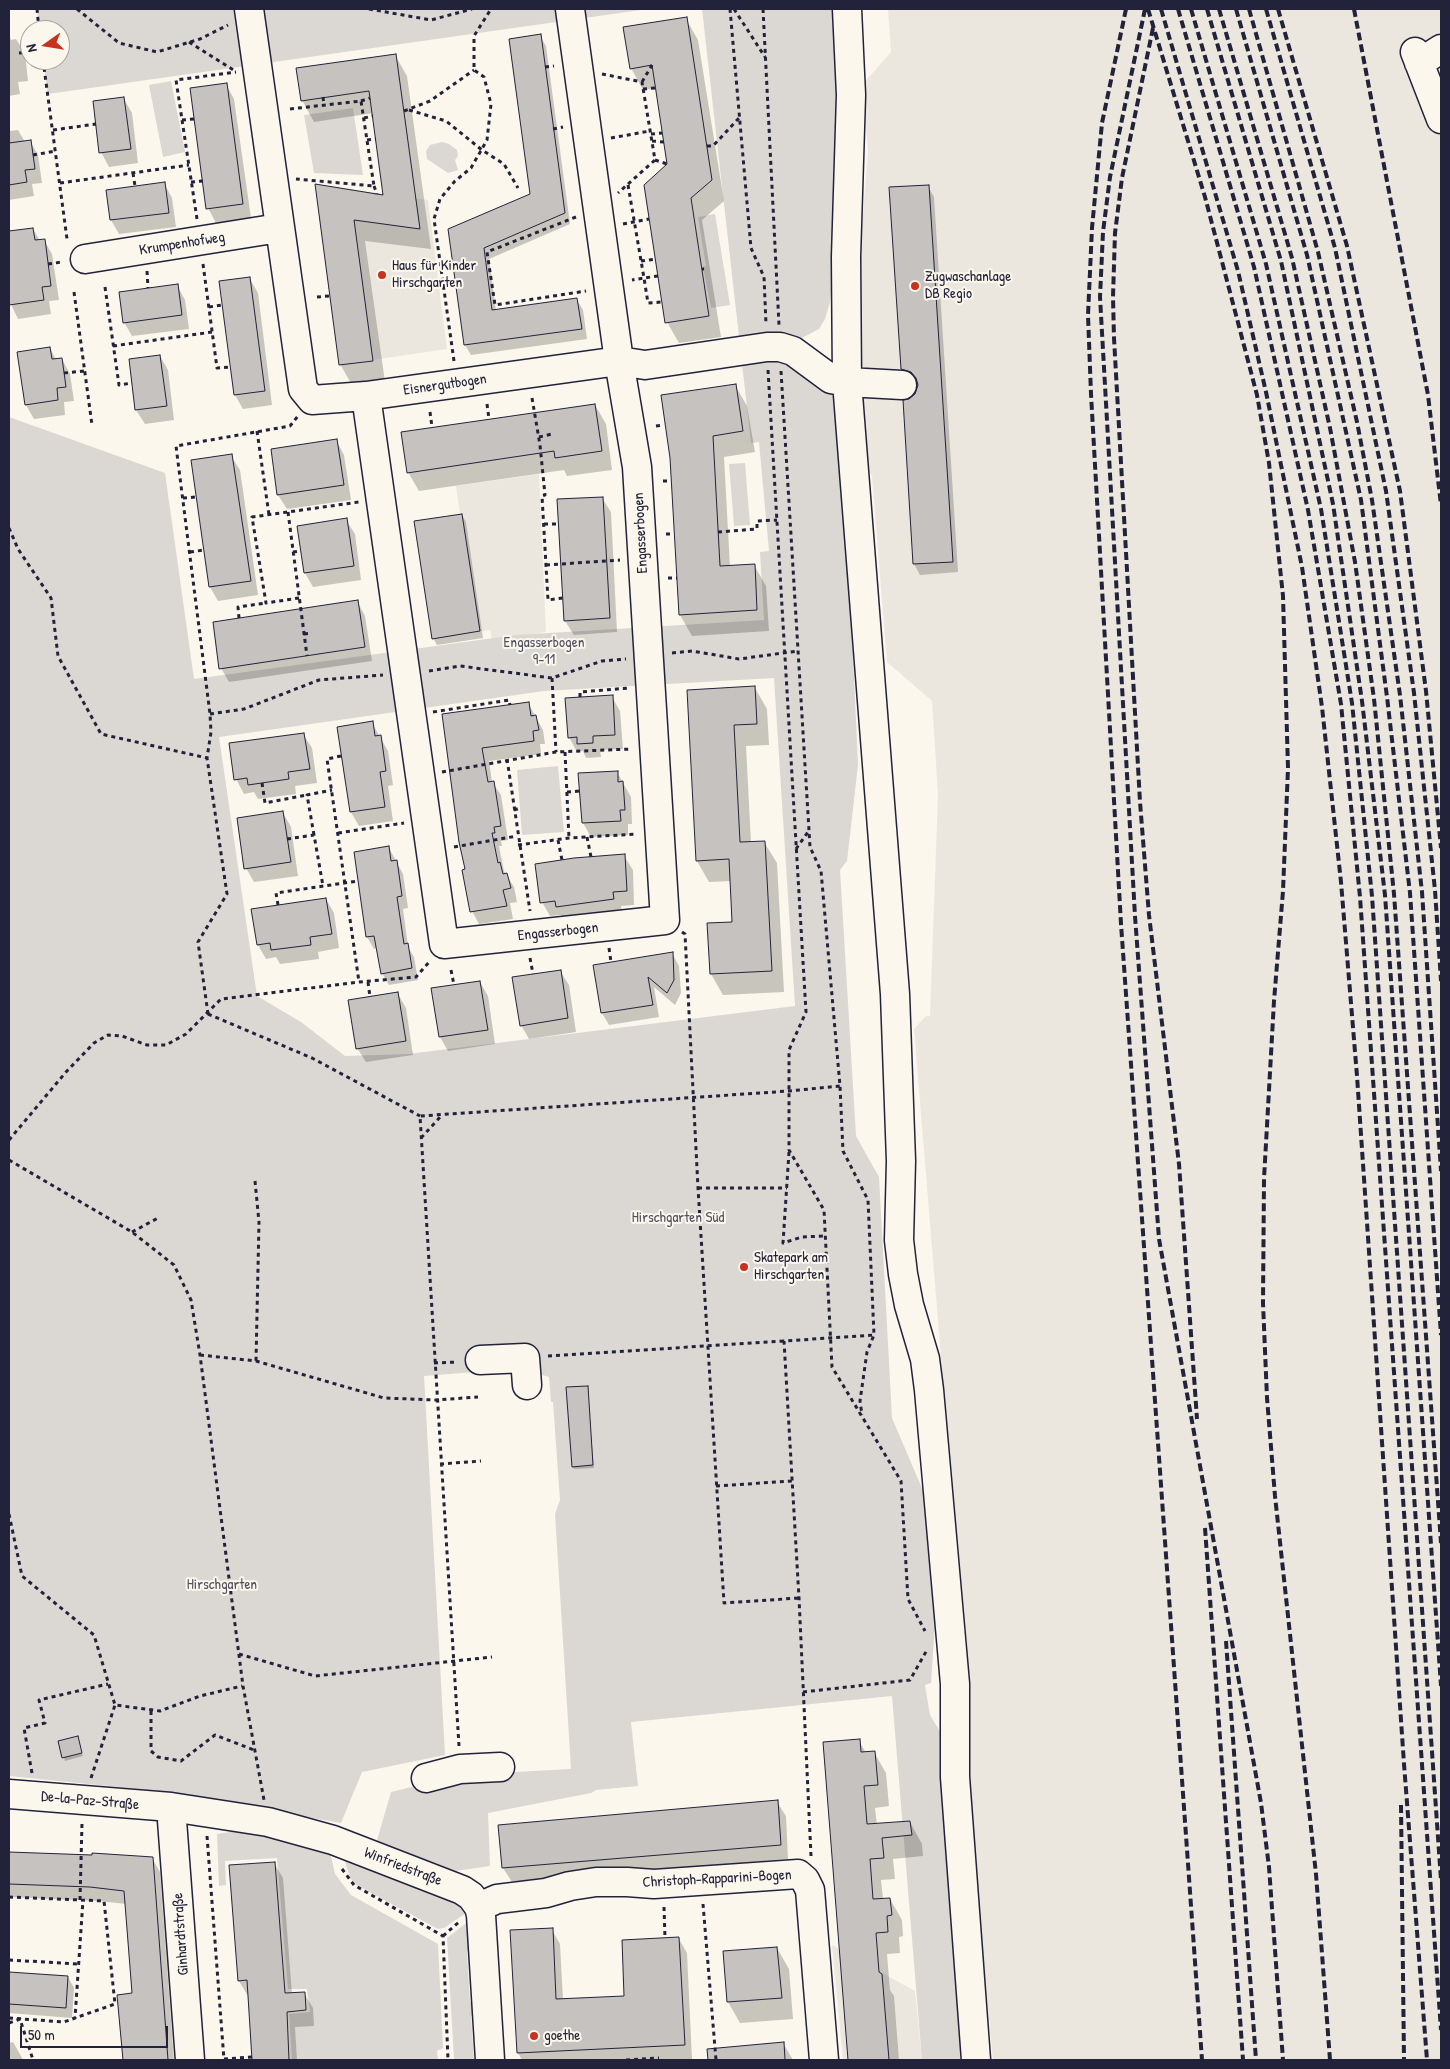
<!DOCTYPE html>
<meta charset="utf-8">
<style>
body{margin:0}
#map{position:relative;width:1450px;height:2069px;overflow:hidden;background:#fbf7ec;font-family:"Patrick Hand",sans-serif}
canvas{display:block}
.frame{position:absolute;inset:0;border:10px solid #22223b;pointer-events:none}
.north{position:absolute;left:20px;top:20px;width:50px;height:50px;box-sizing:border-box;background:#fbf7ec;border:1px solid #a4a2a5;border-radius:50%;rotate:257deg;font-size:14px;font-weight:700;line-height:20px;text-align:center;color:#22223b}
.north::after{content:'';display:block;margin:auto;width:18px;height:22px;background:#c8321e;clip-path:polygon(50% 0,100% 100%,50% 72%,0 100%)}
.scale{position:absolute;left:20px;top:2026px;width:148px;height:22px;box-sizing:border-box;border:2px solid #22223b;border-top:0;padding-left:6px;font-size:15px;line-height:18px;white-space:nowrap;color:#22223b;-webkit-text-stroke:4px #fbf7ec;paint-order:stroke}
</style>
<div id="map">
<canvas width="1450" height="2069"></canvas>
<div class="frame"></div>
<div class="north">N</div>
<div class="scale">50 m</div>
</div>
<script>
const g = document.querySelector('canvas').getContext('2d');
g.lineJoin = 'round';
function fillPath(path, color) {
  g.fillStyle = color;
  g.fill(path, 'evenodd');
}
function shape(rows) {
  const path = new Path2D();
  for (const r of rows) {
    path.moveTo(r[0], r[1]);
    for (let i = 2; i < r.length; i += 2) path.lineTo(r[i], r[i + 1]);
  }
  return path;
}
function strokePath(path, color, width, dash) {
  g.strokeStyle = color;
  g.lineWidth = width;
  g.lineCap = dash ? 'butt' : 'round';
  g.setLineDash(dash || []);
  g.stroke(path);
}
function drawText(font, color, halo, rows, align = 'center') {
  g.font = font + ' "Patrick Hand",sans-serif';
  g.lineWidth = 4;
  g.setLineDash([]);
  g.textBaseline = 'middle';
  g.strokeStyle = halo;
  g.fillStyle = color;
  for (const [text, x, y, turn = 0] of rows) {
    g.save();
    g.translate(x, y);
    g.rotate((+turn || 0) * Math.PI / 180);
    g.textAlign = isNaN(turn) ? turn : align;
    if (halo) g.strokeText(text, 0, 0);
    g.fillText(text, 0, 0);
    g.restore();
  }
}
const built = shape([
 [888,9,1441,9,1441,2060,993,2060,972,1842,965,1649,914,1029,926,1016,930,1016,938,795,932,701,887,662,872,476,868,469,856,278,858,277,868,152,863,84,891,52],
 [315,184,428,200,447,349,339,365],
 [539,474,546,632,492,640,490,630,432,639,414,521,460,514,456,486],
 [832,1945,915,1991,922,2060,843,2060]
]);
const green = shape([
 [37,9,648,9,48,94,43,60,60,60,60,30,39,30],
 [702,9,837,9,839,81,836,238,830,302,825,319,819,329,800,339,832,387,845,478,858,765,847,861,840,870,856,1136,879,1177,892,1418,927,1500,935,1623,931,1683,925,1685,930,1715,944,1738,970,2060,922,2060,892,1696,631,1722,638,1786,596,1790,591,1793,488,1813,490,1866,456,1871,375,1847,391,1792,460,1775,571,1769,555,1514,560,1500,553,1402,551,1402,549,1377,539,1374,538,1367,424,1376,445,1755,362,1772,341,1823,158,1791,9,1776,9,417,165,473,194,679,516,635,764,620,760,552,769,551,759,442,751,443],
 [774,678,795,1006,408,1054,345,1056,301,1022,257,996,219,737,544,691],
 [171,81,185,152,163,157,149,85],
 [353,108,363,175,314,173,304,115],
 [442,142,449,144,457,150,458,156,455,160,458,170,448,173,427,159,426,151,430,145],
 [715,214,730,305,711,308,703,267,706,266,698,217],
 [745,463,750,525,734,526,729,464],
 [558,766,564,832,522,835,517,770],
 [249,1829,330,1852,335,1874,351,1895,438,1944,443,2048,437,2051,438,2060,292,2060,289,2014,310,2012,307,1989,288,1989,277,1858,225,1861,226,1885,219,1886,217,1834],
 [344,1858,451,1893,469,1911,444,1928,438,1929,355,1884,350,1878],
 [470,1920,474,1950,467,1951,470,2002,478,2002,479,2015,471,2016,474,2060,454,2060,447,1938]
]);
const shadow = shape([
 [686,19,698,40,724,201,702,220,721,337,679,343,667,322,669,165,657,88,643,90,631,68],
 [9,35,11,40,16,39,25,53,28,81,18,82,20,94,9,96],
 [540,36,546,46,570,224,489,259,496,311,577,300,583,310,587,339,471,355,465,345,449,229,531,195],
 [395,55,407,76,431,249,365,241,385,382,352,385,340,364,316,186,385,196,374,113,314,122,302,100],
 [226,84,234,99,251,218,216,223,208,208],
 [124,99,132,113,138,163,109,167,101,152],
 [18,130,25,142,30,141,38,155,42,183,32,184,34,196,9,200,9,131],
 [164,183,172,198,176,227,119,234,111,220,107,191],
 [928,186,934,197,958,572,920,575,914,564,904,401,910,400,916,395,919,385,918,383,908,380,902,369],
 [33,229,40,241,44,240,52,254,59,300,49,301,51,314,18,319,9,300,9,232],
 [250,279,258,293,272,405,243,409,235,395,220,282],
 [177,285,185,300,189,329,132,336,124,322],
 [50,348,56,360,62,359,70,374,74,401,64,402,65,415,34,419,26,405],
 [160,356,168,370,174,420,145,424,136,410,130,360],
 [735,385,747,406,755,452,724,457,730,567,754,565,766,586,769,631,692,636,680,615,671,458],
 [595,405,606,424,612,470,567,476,564,470,419,491,408,472],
 [336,440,344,455,351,500,287,509,278,495],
 [231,456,240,470,258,595,218,601,210,587],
 [602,498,611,512,617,632,574,635,565,621],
 [462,515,466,522,483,638,437,645,433,638],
 [346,520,355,534,361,580,313,587,305,573],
 [357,601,365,616,372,661,229,682,221,668],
 [755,688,767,709,769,745,746,746,751,843,764,842,777,863,784,992,723,995,711,974,708,924,733,923,731,881,709,882,697,861,688,691],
 [612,697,620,711,623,749,600,750,601,757,586,758,583,751,577,752,569,737],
 [528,703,543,730,545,744,540,744,541,754,489,761,492,782,501,795,508,840,501,841,502,846,499,846,504,871,514,887,517,902,510,903,513,919,479,924,472,911,444,715],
 [372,723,388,751,393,785,388,786,393,821,359,826,351,812],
 [303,734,312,748,317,783,295,786,296,794,258,799,254,792,244,794,236,779],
 [617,772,631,797,632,824,628,824,628,835,591,837,583,823],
 [283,813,291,827,298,876,254,882,246,868],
 [389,848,403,874,408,908,403,909,408,947,414,957,418,980,389,985,382,973,377,948,374,949,367,937],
 [624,856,633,870,634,905,621,906,622,913,565,921,561,915,550,916,542,902],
 [326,899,334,913,339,948,318,952,319,959,280,964,276,957,266,959,258,945],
 [672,953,679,966,681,993,675,1005,654,987,659,1017,609,1025,602,1013,595,966],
 [560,971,569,985,576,1032,529,1039,521,1025],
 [480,982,488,996,495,1044,448,1051,440,1037,433,989],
 [398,994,406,1008,413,1055,366,1062,357,1048],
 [587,1387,594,1468,574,1469,573,1466],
 [77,1737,83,1756,65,1761,59,1742],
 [859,1741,866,1753,874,1752,886,1773,889,1806,875,1808,877,1825,910,1822,922,1844,923,1856,893,1859,895,1879,881,1880,883,1899,890,1899,902,1920,903,1936,899,1937,900,1953,887,1954,890,1990,894,1996,899,2060,850,2060,825,1743],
 [777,1802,786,1816,788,1859,512,1882,503,1868],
 [9,1853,152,1858,160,1872,174,2060,124,2060,118,1996,133,1994,126,1904,99,1901,9,1897],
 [274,1863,283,1878,292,1994,304,1993,313,2008,314,2026,295,2027,297,2060,254,2060,248,1996,239,1981],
 [552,1930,560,1944,563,2000,626,1997,679,1939,687,1953,692,2059,522,2060,518,2053],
 [777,1948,789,1969,793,2019,740,2023,728,2002],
 [9,1973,68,1977,74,1988,72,2018,9,2013],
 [13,2042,21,2056,23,2060,9,2060,9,2043],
 [783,2043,793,2060,732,2060,731,2048]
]);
const building = shape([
 [687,17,712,180,691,198,709,316,665,323,644,185,667,164,652,65,630,69,623,27,687,17],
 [541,34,565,213,484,248,492,310,577,298,582,329,464,345,448,229,530,194,509,39,541,34],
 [396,54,420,229,354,220,373,361,339,365,315,184,383,195,369,91,301,101,296,68,396,54],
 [227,83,243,204,206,209,190,88,227,83],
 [124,97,131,149,99,153,93,101,124,97],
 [31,140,35,169,25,170,27,182,9,185,9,143,31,140],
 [165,182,169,213,110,220,106,190,165,182],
 [929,185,953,562,913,564,903,400,909,399,915,394,918,385,916,378,911,372,901,369,889,187,929,185],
 [33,228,35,240,45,239,51,286,42,287,44,300,9,305,9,231,33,228],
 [250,277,265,391,234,395,219,281,250,277],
 [178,284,182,315,123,323,119,292,178,284],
 [50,347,52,359,62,358,66,387,57,388,58,400,25,405,17,352,50,347],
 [160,355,167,406,135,410,129,359,160,355],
 [736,384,743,431,713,436,720,566,755,564,757,610,679,615,670,458,661,395,736,384],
 [595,404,602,451,555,458,554,451,407,473,401,432,595,404],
 [337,439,344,485,277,495,271,449,337,439],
 [232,454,251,581,209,587,191,460,232,454],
 [603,497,610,618,564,621,557,499,603,497],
 [462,514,480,631,432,639,414,521,462,514],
 [347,518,354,566,304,573,297,526,347,518],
 [358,600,365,647,219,669,213,622,358,600],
 [755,686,757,724,734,725,740,842,765,841,772,971,710,974,707,923,732,922,729,859,696,861,687,690,755,686],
 [613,695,615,735,593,736,593,743,577,744,577,737,568,738,565,698,613,695],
 [529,702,531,716,536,715,539,730,533,731,534,741,482,748,488,782,494,781,501,826,494,827,495,833,492,833,498,863,500,862,503,874,507,873,511,888,503,890,507,906,470,912,462,870,465,869,459,842,442,714,529,702],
 [373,721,375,736,381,735,386,771,380,772,385,807,350,812,337,727,373,721],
 [304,733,310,769,288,772,289,779,248,785,247,778,234,780,229,743,304,733],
 [618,771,618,782,623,781,625,810,620,810,621,821,582,823,578,773,618,771],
 [283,811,291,862,244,869,237,818,283,811],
 [389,846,391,861,397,860,402,896,397,897,404,944,408,943,412,968,381,974,374,936,366,937,354,852,389,846],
 [625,854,627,891,613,892,614,899,556,907,555,901,540,903,535,864,574,858,625,854],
 [326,898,332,934,310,937,311,945,271,950,270,943,257,945,251,909,326,898],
 [673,952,674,980,667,993,648,977,653,1005,601,1013,593,965,673,952],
 [561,970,568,1018,520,1026,512,977,561,970],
 [480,981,488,1030,439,1037,431,988,480,981],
 [398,992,406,1041,356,1049,348,1000,398,992],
 [588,1386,593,1465,572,1467,566,1387,588,1386],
 [78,1736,82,1753,62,1758,58,1741,78,1736],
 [860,1739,861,1752,875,1751,878,1785,864,1786,867,1824,910,1821,912,1835,882,1838,884,1858,870,1859,873,1899,890,1898,892,1915,887,1916,888,1932,876,1933,879,1972,882,1974,889,2060,848,2060,823,1742,860,1739],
 [778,1800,781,1845,502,1868,498,1825,778,1800],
 [9,1852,92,1855,92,1853,153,1857,168,2060,123,2060,117,1995,132,1993,124,1891,90,1887,9,1884,9,1852],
 [275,1862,285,1993,305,1992,306,2010,287,2012,289,2060,252,2060,247,1980,238,1981,229,1865,275,1862],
 [553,1928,556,1999,624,1996,622,1940,679,1937,685,2045,517,2053,510,1930,553,1928],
 [777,1947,782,1998,727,2002,723,1951,777,1947],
 [9,1972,68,1976,66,2008,9,2004,9,1972],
 [784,2042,785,2060,708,2060,707,2049,784,2042]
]);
const path = shape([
 [37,9,39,30],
 [77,9,119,43,157,52,200,39,228,25],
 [369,9,431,20,472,9],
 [730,9,751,248,764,277,766,324],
 [734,9,765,57],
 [763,9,779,325],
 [189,42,235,71],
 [19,53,30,52],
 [43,60,67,239],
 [545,67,554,66],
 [602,74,642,82,655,160,618,193],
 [642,82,652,65],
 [643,89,655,88],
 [323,97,324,105],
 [361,101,370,98],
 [290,109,361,101,374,186,296,179],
 [409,110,446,121,482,150,504,164,518,188],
 [404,111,430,101,474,70],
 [364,118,373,116],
 [182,120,194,119],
 [553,129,563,127],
 [53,130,96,124],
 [651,134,662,133],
 [611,138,650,131],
 [367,140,376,139],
 [652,141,664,142],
 [707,146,713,146,739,118],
 [33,155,56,151],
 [655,160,667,164],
 [133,173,135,186],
 [191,182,203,181],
 [60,183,189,165],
 [628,185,644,278,632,280],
 [374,186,377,194],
 [576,217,487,252,495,305,586,291],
 [197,219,176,80,236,72],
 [623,224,649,219],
 [641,261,656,259],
 [48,264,62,262],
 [203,264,217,368,230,367],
 [702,269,704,269],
 [147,271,148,288],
 [658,276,644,278,648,303,662,302],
 [442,286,455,283],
 [105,287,119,385,132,383],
 [74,292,92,425],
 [317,297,329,296],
 [209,307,222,305],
 [113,346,212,332],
 [454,361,434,219,440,199,455,181,471,168,487,140,491,104,484,77,474,70,474,36,491,9],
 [768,370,806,1012,789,1050,789,1150,824,1210,832,1367,901,1481,908,1599,925,1631],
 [781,371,810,847,821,871,840,1086,843,1151,868,1200,874,1335,867,1352,860,1401,862,1415],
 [64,373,85,371],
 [532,398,540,445,545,495,542,496,548,600,563,598],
 [487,404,489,419],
 [430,412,432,427],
 [656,426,664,425],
 [257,431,269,515],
 [539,437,552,434],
 [663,481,671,481],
 [183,498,196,497],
 [288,512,307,656],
 [544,524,559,524],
 [9,528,18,549,51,598,58,656,101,734,207,758],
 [718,532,757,529,757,521,777,520],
 [666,534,674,534],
 [190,552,204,550],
 [293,552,301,551],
 [546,565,620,560],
 [668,578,677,578],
 [299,598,266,603,252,517,359,502],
 [239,618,238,607,266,603],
 [304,634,312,633],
 [672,653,692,651,739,659,798,651],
 [429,671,460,666,552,678,602,661,626,659],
 [552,678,556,752],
 [580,697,580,692,629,688],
 [433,712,509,700,510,705],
 [210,714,244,709,319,680,383,675],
 [565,752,569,838],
 [341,756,327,759,359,982],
 [507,759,530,911],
 [442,772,556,752,632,749],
 [262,783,265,803,307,795],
 [567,792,580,791],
 [514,810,520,808],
 [338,833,404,823],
 [314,835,307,795,332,790],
 [587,837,591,857],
 [287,839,314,835,323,886],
 [558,840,562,860],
 [518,845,569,838,637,834],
 [454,847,517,836],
 [796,849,808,832],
 [278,905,276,893,358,881],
 [682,932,685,934,698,1188,724,1603,799,1598],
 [609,948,611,962],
 [530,958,533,974],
 [451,970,454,985],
 [368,982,370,997],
 [208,1014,198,942,227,894,207,758,211,732,210,714,176,446,290,426,298,416],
 [208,1014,312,1058,420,1116],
 [421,1138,442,1115],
 [9,1140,66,1072,94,1043,108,1035,122,1036,147,1045,166,1045,186,1034,221,999,359,982,416,977,430,961],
 [789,1152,783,1243,802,1237,825,1236],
 [9,1160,132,1232,174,1265,191,1300,200,1355,243,1686,264,1800],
 [255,1181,259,1222,256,1361],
 [698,1188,787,1188],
 [132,1232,158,1218],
 [200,1355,256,1361,384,1398,436,1400,478,1397],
 [548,1356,784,1341],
 [434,1363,458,1362],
 [440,1464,481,1461],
 [716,1486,792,1481],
 [9,1514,22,1576,94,1635,115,1705,160,1711,200,1696,242,1686],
 [239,1654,315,1676,492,1657],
 [803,1692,910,1680,927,1650],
 [151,1711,151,1751,158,1757,181,1761,215,1735,254,1750],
 [459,1746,420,1116,789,1091,840,1086],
 [32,1773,24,1728,45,1723,39,1700,108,1684],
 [91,1778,115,1705],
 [207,1836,224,2060],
 [811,1856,799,1598,784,1341,874,1335],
 [342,1869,354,1885,443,1936,448,2060],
 [9,1897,104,1901,115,2004,75,2018],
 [80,1900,82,1823],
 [703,1904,716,2060],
 [664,1907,665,1938],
 [443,1936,459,1922],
 [9,1960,79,1964],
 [9,2018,64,2022,75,2018,83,1900],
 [9,2023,20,2019,33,2060],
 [224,2059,252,2057],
 [626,2060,659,2058]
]);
const minor = shape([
 [249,9,303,389,312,400,366,396,619,361,645,365,767,347,780,347,793,351,831,379,847,382,902,385],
 [847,9,851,95,846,257,847,382,895,994,901,1161,899,1240,903,1274,909,1305,925,1359,929,1390,955,1684,955,1777,976,2060],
 [1415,52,1441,119],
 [1419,63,1441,49],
 [85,259,279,228],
 [366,396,444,944,665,920,637,467,619,361,570,9],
 [480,1360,525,1358,527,1385],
 [426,1778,460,1769,500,1767],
 [9,1794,171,1807,268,1822,333,1840,462,1890,471,1896,479,1907,481,1915,490,2060],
 [171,1807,190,2060],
 [479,1907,497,1899,546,1893,570,1886,596,1882,627,1882,654,1884,798,1874,805,1880,810,1890,824,2060]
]);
const rail = shape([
 [1126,9,1102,123,1092,228,1088,315,1091,394,1121,924,1202,2060],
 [1145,9,1110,177,1103,232,1100,297,1135,916,1159,1239,1261,1803,1269,1867,1283,2060],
 [1148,9,1205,197,1257,395,1269,463,1283,596,1288,768,1283,891,1274,1001,1264,1179,1263,1303,1267,1398,1275,1496,1316,1874,1330,2060],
 [1161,9,1238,271,1266,392,1302,567,1322,707,1341,882,1357,1076,1404,1764,1427,2060],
 [1178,9,1254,267,1308,510,1341,704,1360,897,1441,2030],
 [1191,9,1266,264,1321,509,1352,703,1372,896,1441,1880],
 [1207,9,1281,261,1333,504,1362,701,1385,895,1441,1686],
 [1219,9,1292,258,1330,428,1355,562,1374,699,1394,894,1441,1543],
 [1236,9,1307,255,1361,500,1387,697,1410,893,1441,1335],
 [1249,9,1318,252,1357,422,1372,500,1400,695,1422,892,1441,1171],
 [1266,9,1335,248,1386,491,1414,693,1435,890,1441,981],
 [1278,9,1347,246,1400,491,1426,691,1441,848],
 [1354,9,1428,395,1441,505],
 [1153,28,1122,178,1115,233,1113,297,1114,338,1140,802,1149,915,1179,1164,1197,1419],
 [1205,1528,1243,2060],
 [1226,1641,1256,2060],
 [1401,1805,1404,2060]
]);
const markers = [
 [382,275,5,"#c8321e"],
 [915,286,5,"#c8321e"],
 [744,1267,5,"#c8321e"],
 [534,2036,5,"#c8321e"]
];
const streetNames = [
 ["Krumpenhofweg",182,244,-9],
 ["Eisnergutbogen",445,385,-8],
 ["Engasserbogen",641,533,-93],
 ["Engasserbogen",558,932,-6],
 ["De-la-Paz-Straße",90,1801,5],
 ["Winfriedstraße",403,1867,21],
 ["Christoph-Rapparini-Bogen",717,1879,-3],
 ["Ginhardtstraße",181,1934,-94]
];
const poiNames = [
 ["Haus für Kinder",392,266],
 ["Hirschgarten",392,283],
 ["Zugwaschanlage",925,277],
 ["DB Regio",925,294],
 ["Skatepark am",754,1258],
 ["Hirschgarten",754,1275],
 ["goethe",544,2036]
];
const parkNames = [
 ["Engasserbogen",544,643],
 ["9-11",544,660],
 ["Hirschgarten Süd",678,1218],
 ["Hirschgarten",222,1585]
];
fillPath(built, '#ebe7df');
fillPath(green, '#dbd8d3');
fillPath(shadow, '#0003');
fillPath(building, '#c6c2c0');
strokePath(building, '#22223b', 1);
strokePath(minor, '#22223b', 31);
strokePath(path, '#22223b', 3, [4, 4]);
strokePath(minor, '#fbf7ec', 28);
strokePath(rail, '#22223b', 4, [8, 4]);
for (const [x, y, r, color] of markers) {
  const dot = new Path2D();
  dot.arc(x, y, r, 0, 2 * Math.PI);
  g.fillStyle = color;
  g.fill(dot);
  strokePath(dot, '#fbf7ec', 2);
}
drawText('15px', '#22223b', '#fbf7ec', streetNames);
drawText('15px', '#22223b', '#fbf7ec', poiNames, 'left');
drawText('15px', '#505061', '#fbf7ec', parkNames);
</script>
